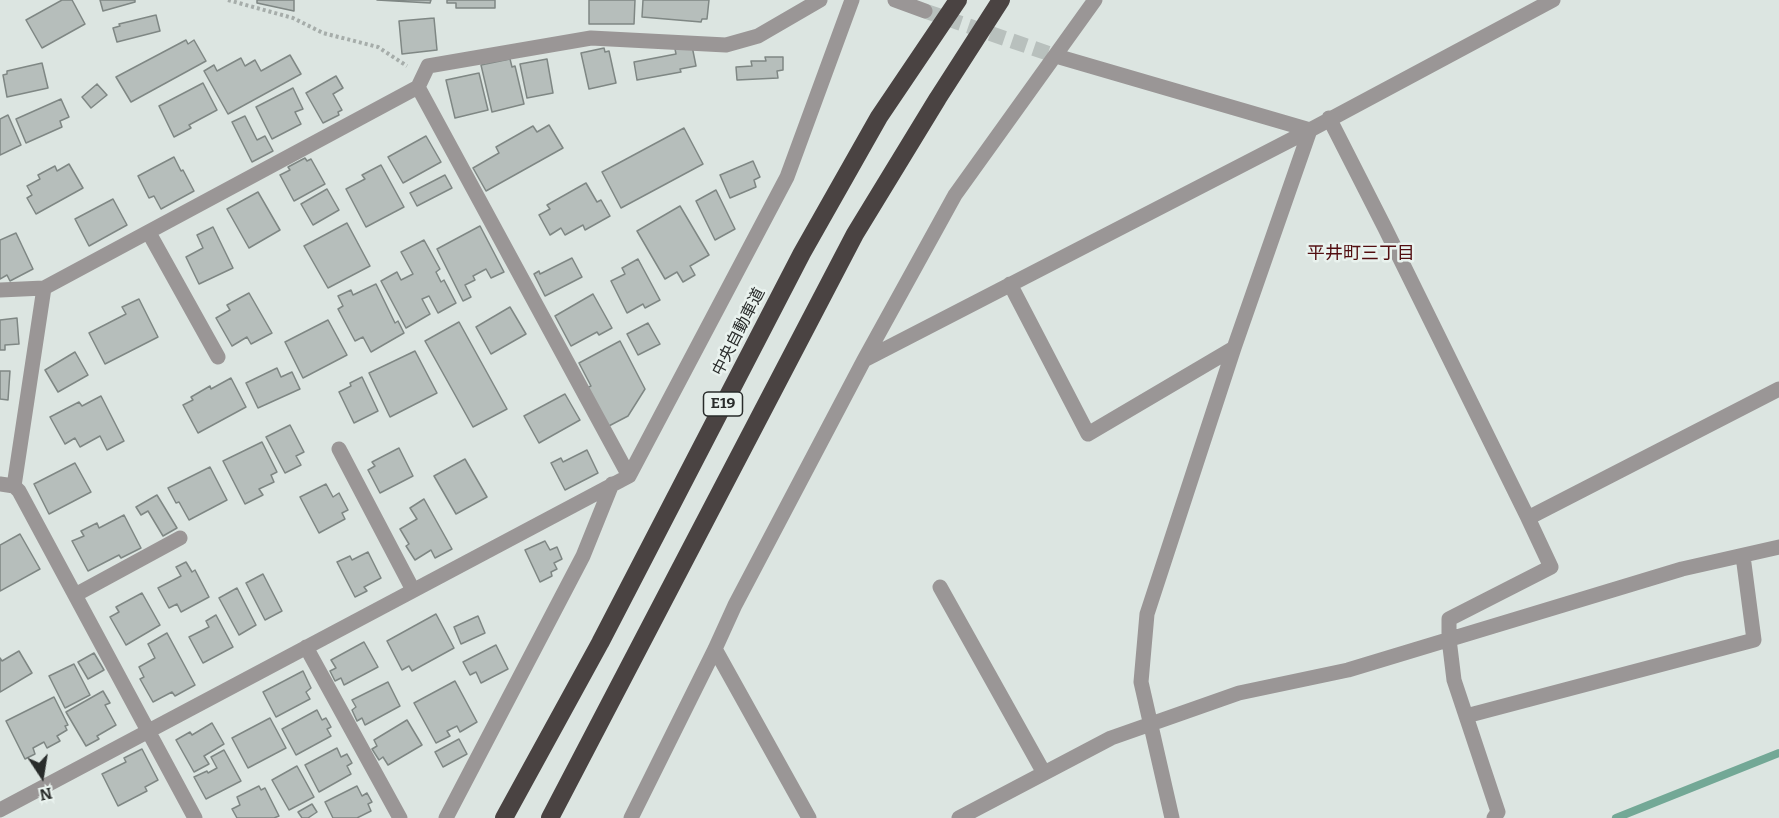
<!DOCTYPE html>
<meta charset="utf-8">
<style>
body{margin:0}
#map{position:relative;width:1779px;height:818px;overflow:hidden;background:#dce5e1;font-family:Bitter,serif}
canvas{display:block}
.north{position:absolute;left:12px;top:746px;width:60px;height:60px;-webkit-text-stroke:4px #e9f2ee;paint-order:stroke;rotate:168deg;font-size:16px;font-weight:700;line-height:24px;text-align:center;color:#292c2b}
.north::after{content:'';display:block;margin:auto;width:21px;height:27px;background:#292c2b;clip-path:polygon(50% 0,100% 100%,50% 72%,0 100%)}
</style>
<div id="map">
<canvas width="1779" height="818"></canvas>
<div class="north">N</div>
</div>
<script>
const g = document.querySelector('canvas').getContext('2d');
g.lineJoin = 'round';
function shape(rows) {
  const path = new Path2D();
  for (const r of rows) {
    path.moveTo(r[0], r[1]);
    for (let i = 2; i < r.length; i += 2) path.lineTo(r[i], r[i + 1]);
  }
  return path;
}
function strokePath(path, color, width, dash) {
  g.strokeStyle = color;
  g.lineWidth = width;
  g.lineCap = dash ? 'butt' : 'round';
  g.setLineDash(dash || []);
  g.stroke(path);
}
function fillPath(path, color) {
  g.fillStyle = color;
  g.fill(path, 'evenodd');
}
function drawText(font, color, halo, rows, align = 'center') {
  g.font = font + ' Bitter,"Noto Sans JP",serif';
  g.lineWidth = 5;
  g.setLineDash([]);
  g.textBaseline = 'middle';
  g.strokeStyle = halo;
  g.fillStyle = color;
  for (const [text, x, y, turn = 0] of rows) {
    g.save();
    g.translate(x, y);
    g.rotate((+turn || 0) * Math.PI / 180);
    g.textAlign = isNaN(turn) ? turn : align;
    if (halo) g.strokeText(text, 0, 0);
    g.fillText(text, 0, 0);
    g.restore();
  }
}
const stream = shape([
 [1616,818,1779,753]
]);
const building = shape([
 [62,0,72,0,85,24,42,48,26,20,62,0],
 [100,0,135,0,135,2,103,11,100,0],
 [257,0,294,0,294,11,257,3,257,0],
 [377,0,431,0,430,3,377,0],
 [447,0,495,0,495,8,456,8,456,3,447,3,447,0],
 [589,0,635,0,634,24,589,24,589,0],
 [643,0,709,0,707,19,702,19,701,22,642,17,643,0],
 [156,15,160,31,117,42,113,28,120,26,119,24,156,15],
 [434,18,437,50,402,54,399,21,434,18],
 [186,40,188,44,194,40,206,61,131,102,116,77,186,40],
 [692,46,696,66,680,69,681,72,637,80,634,62,676,54,675,49,692,46],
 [604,48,605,52,609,51,616,83,589,89,581,53,604,48],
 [290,55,301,74,228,114,204,71,214,65,217,71,241,58,245,66,255,60,261,71,290,55],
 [765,57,783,57,783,70,777,71,778,78,737,80,736,67,752,66,751,61,766,61,765,57],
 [510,59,512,67,515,66,524,104,492,112,481,65,510,59],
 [547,59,553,93,527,98,520,64,547,59],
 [42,63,48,88,7,97,3,75,7,74,7,71,42,63],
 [479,73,488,110,455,118,446,80,479,73],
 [336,76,343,88,333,94,342,110,338,112,339,115,323,123,306,93,336,76],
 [203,83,217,110,189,125,191,128,174,137,159,106,203,83],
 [97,84,107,95,91,108,82,97,97,84],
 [293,88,303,109,295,112,301,124,272,139,256,107,293,88],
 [61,99,69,117,60,121,62,127,26,143,16,119,61,99],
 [8,115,21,145,0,155,0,119,8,115],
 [245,116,257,140,265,136,273,151,252,162,232,122,245,116],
 [549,125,563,148,486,191,473,168,499,153,496,147,533,126,537,132,549,125],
 [684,128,703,164,621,208,602,172,684,128],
 [426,136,441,162,403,183,388,157,426,136],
 [174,157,181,171,183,170,194,191,161,209,154,196,149,198,138,176,174,157],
 [305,158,307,161,311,159,325,184,294,201,280,175,290,170,288,167,305,158],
 [753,161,760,177,754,180,756,187,730,198,720,175,753,161],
 [69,164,83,188,36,214,27,198,32,195,27,186,40,179,38,175,55,166,57,171,69,164],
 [381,165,404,207,366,227,346,189,365,179,362,175,381,165],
 [445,175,452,188,417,206,410,193,445,175],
 [586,183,597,202,601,200,610,216,585,230,583,225,565,235,561,228,550,235,539,215,550,209,547,205,586,183],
 [327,189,339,210,313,225,301,204,327,189],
 [716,190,735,229,715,240,696,201,716,190],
 [258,192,280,230,249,248,227,209,258,192],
 [113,199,127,225,89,246,75,219,113,199],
 [680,206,709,255,690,266,695,275,683,282,677,272,665,279,637,231,680,206],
 [347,223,370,266,328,288,304,246,347,223],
 [480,226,504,272,491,278,486,269,473,276,475,280,465,285,471,297,463,301,437,249,480,226],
 [213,227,233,268,199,284,186,257,203,248,197,235,213,227],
 [16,233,33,269,10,281,7,275,0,279,0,240,16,233],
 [424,240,440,269,436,272,441,282,444,280,456,303,438,313,429,296,422,299,430,314,406,328,381,281,397,272,401,280,413,274,401,252,424,240],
 [572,258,582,277,545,296,534,274,539,271,540,274,572,258],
 [638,259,660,300,645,308,643,304,627,313,611,281,625,274,622,268,638,259],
 [376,284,395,323,398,321,404,333,371,352,363,337,355,341,338,309,343,306,338,296,351,290,353,295,376,284],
 [249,293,272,333,251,344,247,337,232,346,216,318,230,310,227,305,249,293],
 [593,294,612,328,599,335,597,332,571,346,555,316,593,294],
 [139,299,158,337,105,364,89,333,126,314,122,307,139,299],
 [510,307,526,334,491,354,476,327,510,307],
 [17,318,19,344,5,345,5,350,0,350,0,320,17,318],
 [328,320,347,355,303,378,285,342,328,320],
 [459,322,507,409,473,427,425,341,459,322],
 [648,323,660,344,638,355,627,334,648,323],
 [620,341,645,389,628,416,605,428,584,389,591,386,579,363,620,341],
 [415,351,437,393,390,417,369,373,415,351],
 [75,352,88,375,58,392,45,370,75,352],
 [277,368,281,377,292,372,300,389,258,408,246,383,277,368],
 [0,371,10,371,8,400,0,399,0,371],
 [362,377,378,411,354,423,339,392,351,386,350,383,362,377],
 [231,378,246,407,198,433,183,405,193,400,191,397,210,386,211,389,231,378],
 [565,394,580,420,539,443,524,416,565,394],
 [101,396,124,441,107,450,100,436,80,447,75,438,65,444,50,417,79,402,82,406,101,396],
 [290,425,304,452,296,456,301,465,285,473,266,437,290,425],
 [262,442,277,472,271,475,274,482,259,489,263,495,245,504,223,461,262,442],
 [399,448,413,476,380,493,368,470,375,466,372,462,399,448],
 [587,450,598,473,565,490,551,463,561,458,563,462,587,450],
 [465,459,487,497,456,514,434,476,465,459],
 [75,463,91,492,49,514,34,484,75,463],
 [210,467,227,500,189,520,179,502,176,503,168,488,210,467],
 [326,484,333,497,339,493,348,510,342,513,345,519,319,533,300,497,326,484],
 [157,495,177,528,163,536,148,511,141,515,136,507,157,495],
 [424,499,452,549,435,558,431,550,415,560,406,546,409,544,400,529,417,519,410,508,424,499],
 [124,515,141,548,121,558,119,555,88,571,72,541,84,536,81,531,97,523,99,528,124,515],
 [20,534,40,569,0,591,0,545,20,534],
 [545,541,550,550,557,547,562,559,554,563,557,569,551,572,552,576,540,582,525,550,545,541],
 [368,552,381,578,364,587,367,591,355,597,337,562,350,556,352,560,368,552],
 [186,562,192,572,195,570,209,597,181,612,177,604,169,608,158,588,181,576,176,567,186,562],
 [263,574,282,611,265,620,246,583,263,574],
 [237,588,256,625,239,635,219,598,237,588],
 [142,593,160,625,126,645,110,617,119,612,116,607,142,593],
 [436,614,454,648,412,671,409,666,402,670,387,641,436,614],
 [216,615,233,647,203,663,189,637,209,627,206,621,216,615],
 [478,616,485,633,461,644,454,627,478,616],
 [167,633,195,685,175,696,172,692,153,702,140,679,144,677,139,667,155,658,148,644,167,633],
 [364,642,378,667,344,685,341,678,335,681,330,671,336,668,331,660,364,642],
 [496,645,508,669,481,683,476,672,470,675,463,662,496,645],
 [19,651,32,673,0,692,0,658,2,661,19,651],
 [94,653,104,670,88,679,78,662,94,653],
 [74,664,90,695,65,708,49,676,74,664],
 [303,671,311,688,306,692,310,699,276,717,263,692,303,671],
 [455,681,477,722,460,732,457,726,447,731,450,736,436,743,414,703,455,681],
 [388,682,400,706,365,725,362,718,357,721,352,710,356,707,352,700,388,682],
 [103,691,110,703,105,705,116,725,97,736,99,739,86,746,66,712,103,691],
 [54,697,68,725,65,726,67,730,57,736,60,741,47,748,44,742,33,748,35,754,25,759,6,721,54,697],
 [317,710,322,720,326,718,331,727,327,729,331,736,296,755,282,729,317,710],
 [270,718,286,748,248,768,232,738,270,718],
 [407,720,422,745,388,765,383,757,379,760,372,749,377,746,374,740,407,720],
 [212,723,224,744,204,756,209,764,194,772,176,740,190,732,192,735,212,723],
 [459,739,467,754,443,767,435,752,459,739],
 [337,748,341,757,347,754,352,763,347,766,351,774,319,792,305,765,337,748],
 [142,749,158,780,145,787,147,791,118,806,102,774,126,762,124,758,142,749],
 [224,750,241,781,206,799,194,777,207,771,208,773,217,768,211,757,224,750],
 [297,766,314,797,289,810,272,780,297,766],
 [259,786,261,790,265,788,279,816,274,818,237,818,232,809,240,805,237,797,259,786],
 [357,786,362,796,367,793,372,802,368,804,371,811,357,818,333,818,325,802,357,786],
 [312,804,317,812,308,818,302,818,298,812,312,804]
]);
const minorTunnel = shape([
 [925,11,1056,56]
]);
const path = shape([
 [228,0,293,18,323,33,378,47,407,66]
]);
const minor = shape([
 [895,0,925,11],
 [1056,56,1310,130],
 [418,87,629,476],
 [1329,118,1385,228,1528,518,1779,389],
 [149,233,218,357],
 [1010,284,1088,434,1234,348],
 [0,290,44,288,418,87,428,66,591,38,726,45,758,36,820,0],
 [864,360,1310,130,1553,0],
 [339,449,413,590],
 [0,484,14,486,19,491,195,818],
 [14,486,44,288],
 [940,587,1044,773],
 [75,595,180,538],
 [306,647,400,818],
 [715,649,809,818],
 [1466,716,1754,640,1743,556],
 [0,810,629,476,787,177,852,0],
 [446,818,583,556,612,484],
 [631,818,715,649,735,605,864,360,955,195,1095,0],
 [959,818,1111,738,1239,693,1348,670,1682,569,1779,547],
 [1172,818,1141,682,1147,614,1234,348,1310,130],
 [1494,818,1498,812,1454,680,1449,639,1449,619,1551,567,1528,518]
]);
const highway = shape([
 [504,818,600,643,802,253,879,117,958,0],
 [550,818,855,234,938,98,1001,0]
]);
const shields = [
 [723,404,39]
];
const shieldNames = [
 ["E19",723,404]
];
const streetNames = [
 ["中央自動車道",739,332,-63]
];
const neighbourhoodNames = [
 ["平井町三丁目",1361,254]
];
strokePath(stream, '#73a896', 8);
fillPath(building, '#b6bebb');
strokePath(building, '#7f8784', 1.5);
strokePath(minorTunnel, '#b8c0bd', 15, [15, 8]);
strokePath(path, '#a6adaa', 4, [3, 3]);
strokePath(minor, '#9a9696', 15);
strokePath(highway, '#4a4342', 18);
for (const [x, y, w] of shields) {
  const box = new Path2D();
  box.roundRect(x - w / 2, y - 12, w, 24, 4.5);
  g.fillStyle = '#e9f2ee';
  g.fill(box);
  strokePath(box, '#292c2b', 1.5);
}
drawText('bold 15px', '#292c2b', null, shieldNames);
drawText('16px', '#292c2b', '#e9f2ee', streetNames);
drawText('18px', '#520d10', '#e9f2ee', neighbourhoodNames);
</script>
